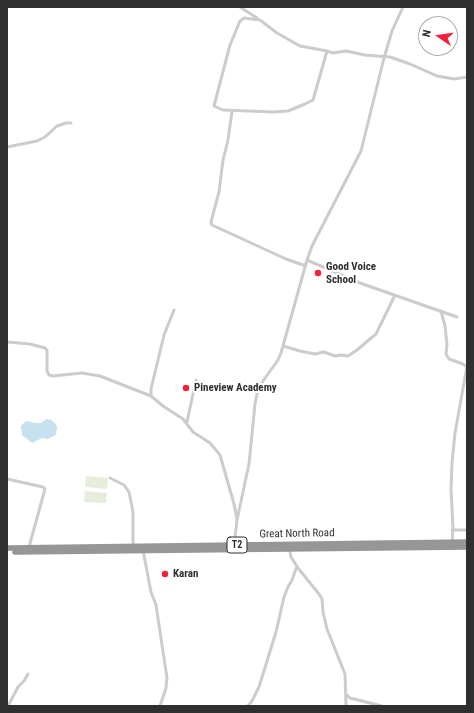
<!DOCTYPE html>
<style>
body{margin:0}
#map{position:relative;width:474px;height:713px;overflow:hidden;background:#fff;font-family:"Roboto Condensed",sans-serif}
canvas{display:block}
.frame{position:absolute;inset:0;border:8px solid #2f2f2f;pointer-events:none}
.north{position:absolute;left:418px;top:16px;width:40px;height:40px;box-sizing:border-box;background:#fff;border:1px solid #acacac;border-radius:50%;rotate:283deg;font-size:11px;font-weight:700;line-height:16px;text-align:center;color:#2f2f2f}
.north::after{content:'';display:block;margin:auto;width:14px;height:18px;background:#f7203b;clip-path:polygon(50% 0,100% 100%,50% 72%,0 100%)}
</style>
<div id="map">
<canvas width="474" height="713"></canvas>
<div class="frame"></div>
<div class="north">N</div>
</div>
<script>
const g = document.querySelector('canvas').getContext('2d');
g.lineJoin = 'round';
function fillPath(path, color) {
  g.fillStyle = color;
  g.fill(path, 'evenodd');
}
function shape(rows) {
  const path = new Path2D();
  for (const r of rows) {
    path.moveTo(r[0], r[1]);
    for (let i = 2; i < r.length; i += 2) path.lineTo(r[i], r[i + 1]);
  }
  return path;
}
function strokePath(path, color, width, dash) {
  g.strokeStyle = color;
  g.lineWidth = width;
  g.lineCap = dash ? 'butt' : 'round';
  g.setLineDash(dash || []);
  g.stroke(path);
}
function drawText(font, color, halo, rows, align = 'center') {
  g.font = font + ' "Roboto Condensed",sans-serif';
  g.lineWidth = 4;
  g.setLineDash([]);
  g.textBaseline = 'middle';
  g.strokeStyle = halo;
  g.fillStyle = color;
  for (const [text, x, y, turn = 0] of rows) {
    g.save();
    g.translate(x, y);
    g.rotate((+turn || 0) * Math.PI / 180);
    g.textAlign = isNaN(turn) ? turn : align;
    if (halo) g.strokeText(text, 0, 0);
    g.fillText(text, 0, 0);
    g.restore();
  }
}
const green = shape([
 [86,476,108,478,107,489,85,487],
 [85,491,107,493,106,503,84,502]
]);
const water = shape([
 [46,419,51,420,55,423,57,427,56,435,47,439,42,438,32,443,22,435,21,426,26,421,35,423,41,423]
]);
const street = shape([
 [240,7,257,18],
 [327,51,313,100,305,104,288,111,273,112,223,110,214,106,230,45,240,21,244,18,260,20,277,33,300,46,327,51,333,53,346,51,365,55,390,57,410,64,437,76,454,79,467,77],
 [232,111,228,140,223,160,219,192,211,222,212,225,286,259,306,266],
 [7,147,37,141,45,137,57,126,66,123,71,123],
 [307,260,360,283,457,317],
 [441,311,445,326,447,345,446,354,449,359,463,364,467,367],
 [7,342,30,344,45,348,47,350,47,371,49,375,53,376,82,373,100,376,151,396,163,406,183,419,193,432,210,443,220,455,234,504,237,519],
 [283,346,300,351,315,354,324,352,335,356,341,355,348,356,357,350,376,334,395,295],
 [151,396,151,389,164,335,174,310],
 [187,422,196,380],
 [110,478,124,485,129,492,133,512,133,547],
 [7,479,43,487,45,489,29,547],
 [452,530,467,530],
 [452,544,453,528,451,489,452,463,455,433,467,366],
 [234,546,237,520,249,464,255,404,257,394,263,381,278,360,281,353,307,260,312,246,361,151,384,58,392,31,403,7],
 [289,548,291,557,298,568,319,594,322,599,323,612,327,629,345,674,346,706],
 [143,550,151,592,156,605,167,678,166,688,160,706],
 [347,695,350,698,382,706],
 [8,706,18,687,24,681,28,674],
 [248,706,252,701,259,687,276,632,284,597,288,587,292,580,297,566]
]);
const highway = shape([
 [7,548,467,542],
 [15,552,467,547]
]);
const markers = [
 [318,273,4,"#f7203b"],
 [186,388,4,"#f7203b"],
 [165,574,4,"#f7203b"]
];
const shields = [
 [237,545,20]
];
const shieldNames = [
 ["T2",237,545]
];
const poiNames = [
 ["Good Voice",326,267],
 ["School",326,280],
 ["Pineview Academy",194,388],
 ["Karan",173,574]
];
const streetNames = [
 ["Great North Road",297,534,-1]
];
fillPath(green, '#e6eedb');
fillPath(water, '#c6e1ef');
strokePath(street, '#ccc', 3);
strokePath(highway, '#969696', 5.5);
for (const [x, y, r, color] of markers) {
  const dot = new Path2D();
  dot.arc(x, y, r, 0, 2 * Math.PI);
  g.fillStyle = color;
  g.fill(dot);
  strokePath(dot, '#fff', 1.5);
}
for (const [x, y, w] of shields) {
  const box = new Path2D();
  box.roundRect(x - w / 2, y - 8, w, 16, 3);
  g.fillStyle = '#fff';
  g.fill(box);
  strokePath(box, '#2f2f2f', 1);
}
drawText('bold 10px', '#2f2f2f', null, shieldNames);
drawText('bold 11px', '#2f2f2f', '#fff', poiNames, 'left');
drawText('11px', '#2f2f2f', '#fff', streetNames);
</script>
